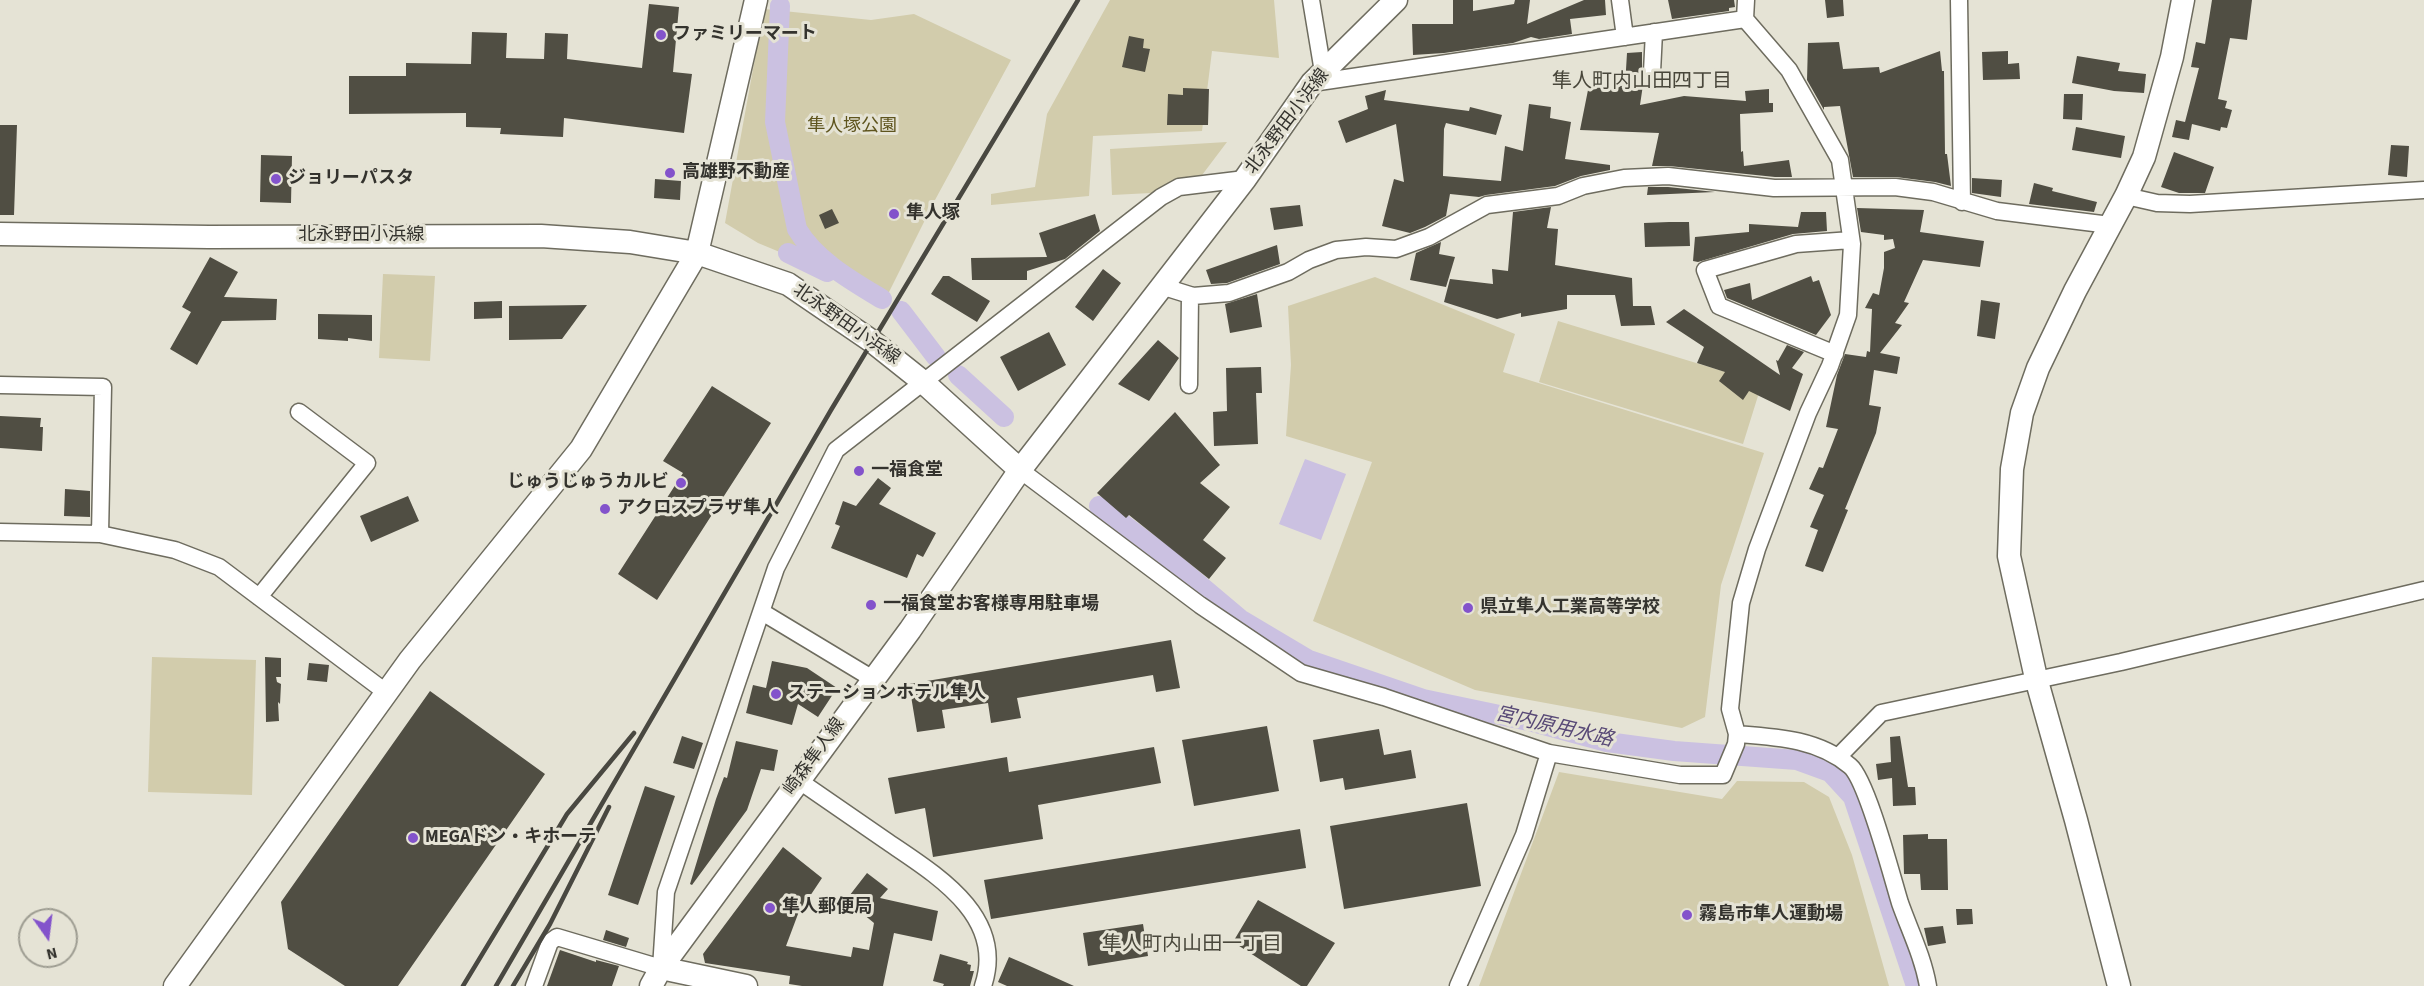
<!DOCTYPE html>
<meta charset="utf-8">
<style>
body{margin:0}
#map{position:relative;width:2424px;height:986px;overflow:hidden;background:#e5e3d5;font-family:"Source Sans 3",sans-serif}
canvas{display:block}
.north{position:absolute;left:18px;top:908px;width:60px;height:60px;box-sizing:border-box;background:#e5e3d5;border:2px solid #9e9d92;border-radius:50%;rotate:166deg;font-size:16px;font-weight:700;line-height:24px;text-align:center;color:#34332e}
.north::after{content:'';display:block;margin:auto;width:21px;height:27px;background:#8353cb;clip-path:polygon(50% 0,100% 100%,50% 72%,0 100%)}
</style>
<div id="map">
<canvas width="2424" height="986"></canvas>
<div class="north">N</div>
</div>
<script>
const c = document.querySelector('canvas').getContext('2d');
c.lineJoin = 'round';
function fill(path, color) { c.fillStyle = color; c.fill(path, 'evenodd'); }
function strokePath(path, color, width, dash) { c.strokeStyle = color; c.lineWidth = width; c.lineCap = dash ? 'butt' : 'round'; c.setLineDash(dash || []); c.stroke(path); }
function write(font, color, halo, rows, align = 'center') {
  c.font = font + ' "Source Sans 3","Noto Sans JP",sans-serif'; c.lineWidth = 6; c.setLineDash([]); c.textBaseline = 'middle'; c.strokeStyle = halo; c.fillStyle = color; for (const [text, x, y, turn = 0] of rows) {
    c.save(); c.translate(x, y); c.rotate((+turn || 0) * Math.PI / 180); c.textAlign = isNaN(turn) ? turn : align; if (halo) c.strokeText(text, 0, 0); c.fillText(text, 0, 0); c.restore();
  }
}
fill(new Path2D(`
 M1110 0H1274L1279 58 1212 51 1202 131 1093 136 1089 196 991 205V194L1035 187 1047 114Z
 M764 9 871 20 914 14 1011 60 935 200 883 304 811 265 758 243 725 223Z
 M1227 142 1190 191 1112 195 1110 149Z
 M383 274 435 276 430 361 379 358Z
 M1375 277 1515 334 1503 372 1764 453 1721 585 1705 717 1682 728 1475 690 1313 621 1372 462 1286 436 1291 365 1288 306Z
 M1558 321 1762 383 1743 444 1539 382Z
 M152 657 256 660 252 795 148 792Z
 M1559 772 1722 799 1737 781 1804 782 1829 797 1852 855 1889 986H1479Z`), '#d2ccac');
fill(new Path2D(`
 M1305 459 1346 474 1321 540 1279 524Z`), '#cbc1e1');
strokePath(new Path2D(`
 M780 6 775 122 797 229C815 260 852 281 882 299
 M788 253 827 272
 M901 311 936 357
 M958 375 1004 417
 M1099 506 1164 555 1240 619 1309 660 1423 699 1533 722 1607 742 1674 751 1797 760 1830 772 1853 797 1916 986`), '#cbc1e1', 20);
fill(new Path2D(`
 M1453 0H1473V11L1514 4 1515 0H1530L1527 24 1584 0H1605L1606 15 1570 19 1572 34 1539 39 1531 37 1513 43 1444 53 1413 55 1412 24H1453Z
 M1668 0H1734L1735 7 1729 8V11L1672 19Z
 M1825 0H1843L1844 16 1827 18Z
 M2212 0H2252L2247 40 2230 38 2218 99 2227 101 2225 108 2232 110 2227 128 2221 127 2220 131 2192 124 2189 140 2172 137 2176 120 2185 122 2199 68 2191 67 2196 42 2205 44Z
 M649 4 679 7 673 72 692 74 684 133 564 118 563 137 500 134 501 128 466 127V113L349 114V76H406V63L471 64 472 32 507 33 506 58 544 59 545 33 568 34 567 59 642 68Z
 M1129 36 1144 39 1143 48 1150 49 1145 72 1122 67Z
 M1839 42 1843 69 1879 67 1880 73 1940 51 1942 71H1944L1945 154H1947L1951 186 1935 182 1896 177H1853L1840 106 1824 107V110L1807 80 1808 43Z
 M2008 51V64L2019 63 2020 79 1983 80 1982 52Z
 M1642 52V71L1644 78 1640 105 1684 96 1746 101 1745 91 1769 89V103H1773V112L1740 114 1741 152 1743 151 1744 166 1789 160 1792 177H1775L1669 166H1652L1659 133 1580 130 1589 85 1625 86 1627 53Z
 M2077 56 2120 63 2118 71 2146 74 2144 93 2114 91 2072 83Z
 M1183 88 1209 89 1208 125H1167L1168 94 1183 95Z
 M1386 90 1384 100 1469 111 1470 107 1502 115 1496 135 1446 123 1444 129 1443 176 1501 181 1505 146 1523 151 1529 104 1551 107 1550 118 1571 122 1565 159 1610 165V170L1581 176 1555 186 1486 195 1479 197 1450 194 1446 216 1425 227 1410 233 1382 226 1394 179 1404 182 1396 124 1346 143 1338 121 1368 109 1365 96Z
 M2064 94H2083L2082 120 2063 119Z
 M0 125H17L14 215H0Z
 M2076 127 2125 136 2121 158 2072 150Z
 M2391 145 2409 146 2407 177 2388 175Z
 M2174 152 2214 167 2205 193H2179L2161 187Z
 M261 155 292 156 291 203 260 202Z
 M1972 178 2002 180 2001 197 1972 193Z
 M655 179 681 181 680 200 654 198Z
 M2034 183 2053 188 2052 191 2097 202 2094 212 2029 204Z
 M1648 187H1668L1715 192 1647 195Z
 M1300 205 1303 226 1274 230 1270 208Z
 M1551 207 1547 228 1558 229 1555 265 1632 278 1633 306H1651L1655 325 1621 326 1615 295H1567V309L1521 317V313L1497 319 1444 302 1450 279 1493 284 1492 269 1508 271 1513 212Z
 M1857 208 1924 210 1920 232 1984 241 1980 267 1923 260 1904 302 1909 303 1895 323 1902 325 1880 353 1900 357 1897 374 1874 370 1869 405 1881 407 1876 433 1845 509 1848 510 1823 572 1805 566 1818 530 1810 527 1824 495 1809 489 1819 467 1823 468 1838 429 1826 427 1837 375 1845 354 1866 357 1867 351 1870 352 1872 309 1865 308 1873 293 1879 295 1884 268V252L1895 248 1893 239 1884 240V235L1861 232Z
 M832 209 839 223 825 229 819 215Z
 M1801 212H1826L1827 231 1793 234 1698 262 1693 261 1695 237 1749 232V224L1798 227Z
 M1095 214 1100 231 1065 259 1027 271V280H972L971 258 1047 257 1039 233Z
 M1669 222H1689L1690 246 1645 247 1644 223Z
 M1441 242 1439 254 1455 257 1446 287 1410 280 1416 253Z
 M1277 245 1280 264 1227 283 1211 284 1206 270Z
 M210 257 238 272 224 297 277 299 276 320 222 321 197 365 170 349 191 312 182 307Z
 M1103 269 1121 283 1093 321 1075 307Z
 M943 276H949L990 301 977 322 931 294Z
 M1811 276 1813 282 1819 280 1831 315 1816 335 1727 298 1724 290 1750 283 1752 300Z
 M1257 294 1262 327 1230 333 1225 304Z
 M1981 300 2000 303 1995 339 1977 336Z
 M502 301V318L474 319V302Z
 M587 305 562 339 509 340V306Z
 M1684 309 1780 375 1776 360 1778 361 1787 345 1804 352 1792 368 1803 374 1790 411 1749 391 1743 400 1719 381 1725 372 1697 363 1704 347 1666 322Z
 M318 314 372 315V341L348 338V341L318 339Z
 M1049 332 1066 365 1018 391 1000 357Z
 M1158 340 1179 358 1149 401 1118 384Z
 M1261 367 1262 393H1256L1258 444 1214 446 1213 412 1227 411 1226 368Z
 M712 386 771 423 657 600 618 574 683 473 663 461Z
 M1175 412 1220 465 1200 483 1230 507 1203 540 1226 558 1209 579 1129 515 1126 518 1097 493Z
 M0 416 41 418 40 427H43L42 451 0 448Z
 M878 478 891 488 879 504 936 533 923 557 917 554 907 578 831 548 840 526 835 524 843 501 856 506Z
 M65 489 90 491V517L64 516Z
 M408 496 419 521 371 542 360 516Z
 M1171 640 1180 688 1156 692 1153 675 1017 698 1021 718 991 723 988 703 942 710 945 728 917 732 909 684Z
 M265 657 281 658V677H276L277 682 281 684 280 704 278 702 279 721 266 722Z
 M772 661 807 668 837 688 818 717 798 704 792 725 746 713 753 685 766 688Z
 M309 663 329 665 327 682 307 680Z
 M430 691 545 774 398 986H345L288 949 281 902Z
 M1267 726 1279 791 1194 806 1182 740Z
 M1379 729 1384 755 1411 750 1416 778 1345 790 1343 778 1320 782 1313 740Z
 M682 736 703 743 694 769 673 763Z
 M1900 736 1908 787H1915L1916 805 1893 806 1892 778 1878 780 1876 764 1891 762 1890 737Z
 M736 741 778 750 774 771 761 769 747 810 692 885 690 884 716 799 724 777 727 778Z
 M1154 747 1161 783 1038 805 1043 839 933 857 925 808 895 814 888 778 1007 757 1009 772Z
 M645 786 675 796 638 905 608 895Z
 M1467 803 1481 886 1344 909 1330 826Z
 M1300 829 1306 868 991 919 984 880Z
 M1928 834V839H1947L1948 890H1921L1920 874H1904L1903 835Z
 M783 847 822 878 798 914 786 946 851 957 853 947 869 950 874 923 846 900 867 873 888 889 880 898 938 911 932 941 894 933 883 986H802L789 984 790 976 705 963 703 954Z
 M1258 900 1335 943 1307 986H1301L1233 942Z
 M1956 909H1972L1973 924 1957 925Z
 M1143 924 1148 956 1088 966 1083 933Z
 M1943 926 1946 943 1928 946 1924 928Z
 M606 930 629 938 626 947 603 940Z
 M560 950 596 962V960L619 966 612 986H547Z
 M940 954 968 962 967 964 971 965 970 971H974L970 986H943L944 984 933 981Z
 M1009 957 1023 963 1074 986H1007L998 982Z`), '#504e43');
const street = new Path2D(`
 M1311 0 1323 72
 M1620 0 1625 37
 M1959 0 1962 202
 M1652 72 1654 32
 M1312 83 1745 19
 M2126 196 2157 203 2190 204 2424 190
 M1161 286 1193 296 1229 293 1288 272 1309 260 1336 250 1366 247 1396 249 1429 237 1487 205 1558 196 1583 186 1624 178 1668 176 1774 188 1895 187 1933 192 1997 211 2110 225
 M1835 354 1719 306 1705 270 1796 244 1851 240
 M0 385 103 387 100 534 0 532
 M1189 385 1190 295
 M1020 470 1200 605 1301 673 1384 697 1549 753 1680 775H1723L1736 744 1737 734 1730 709 1741 603 1757 549 1808 413 1830 366 1848 315 1852 244 1840 160 1789 70 1745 19 1746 0
 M100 534 175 550 219 567 387 693
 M259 597 367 463 299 412
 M762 612 873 679
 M1737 734C1777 737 1818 739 1850 766 1867 780 1892 877 1900 903 1910 931 1923 957 1928 986
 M1838 757 1881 713 2121 662 2424 590
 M798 780C827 800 856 820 885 840 933 873 1007 915 983 986
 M534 986 550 942 557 937 661 968 666 892 776 568 836 450 1161 197 1179 187 1245 179
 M1458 986 1524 835 1549 753`);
const secondary = new Path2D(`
 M0 234 209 237 541 236 630 242 697 253 788 284 873 342 922 381 1020 470
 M661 968 746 986
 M175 986 410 660 581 449 697 253 756 0
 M651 986 661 968 910 630 1020 470 1245 179 1312 83 1396 0
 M2119 986 2076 820 2036 678 2009 556 2012 469 2022 413 2038 368 2075 291 2126 196 2144 157 2172 57 2183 0`);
strokePath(street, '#6e6c5f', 19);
strokePath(secondary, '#6e6c5f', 25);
strokePath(street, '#fff', 16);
strokePath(secondary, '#fff', 22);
strokePath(new Path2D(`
 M463 986 567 814 634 733
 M496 986 831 410 1078 0
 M513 986 550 924 609 807`), '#494841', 4.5);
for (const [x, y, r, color] of [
 [661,35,6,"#8353cb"],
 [670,173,6,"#8353cb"],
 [276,179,6,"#8353cb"],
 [894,214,6,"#8353cb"],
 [859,471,6,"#8353cb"],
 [681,483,6,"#8353cb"],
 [605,509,6,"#8353cb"],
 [871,605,6,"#8353cb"],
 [1468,608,6,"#8353cb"],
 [776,694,6,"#8353cb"],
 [413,838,6,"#8353cb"],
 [770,908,6,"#8353cb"],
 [1687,915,6,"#8353cb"]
]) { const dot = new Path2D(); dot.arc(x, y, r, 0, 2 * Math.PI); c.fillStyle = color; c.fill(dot); strokePath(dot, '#e5e3d5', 2); }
write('bold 18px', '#34332e', '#e5e3d5', [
 ["ファミリーマート",673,35],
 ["高雄野不動産",682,173],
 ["ジョリーパスタ",288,179],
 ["隼人塚",906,214],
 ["一福食堂",871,471],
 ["じゅうじゅうカルビ",669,483,"right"],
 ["アクロスプラザ隼人",617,509],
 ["一福食堂お客様専用駐車場",883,605],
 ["県立隼人工業高等学校",1480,608],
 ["ステーションホテル隼人",788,694],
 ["MEGAドン・キホーテ",425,838],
 ["隼人郵便局",782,908],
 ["霧島市隼人運動場",1699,915]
], 'left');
write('18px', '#34332e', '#e5e3d5', [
 ["北永野田小浜線",1288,122,-53],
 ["北永野田小浜線",361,236],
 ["北永野田小浜線",846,325,35],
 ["崎森隼人線",815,757,-54]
]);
write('18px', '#5e541d', '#e5e3d5', [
 ["隼人塚公園",852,127]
]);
write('20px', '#49473b', '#e5e3d5', [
 ["隼人町内山田四丁目",1642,83],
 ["隼人町内山田一丁目",1192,946]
]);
write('italic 20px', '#584976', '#e5e3d5', [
 ["宮内原用水路",1554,728,13]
]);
</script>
